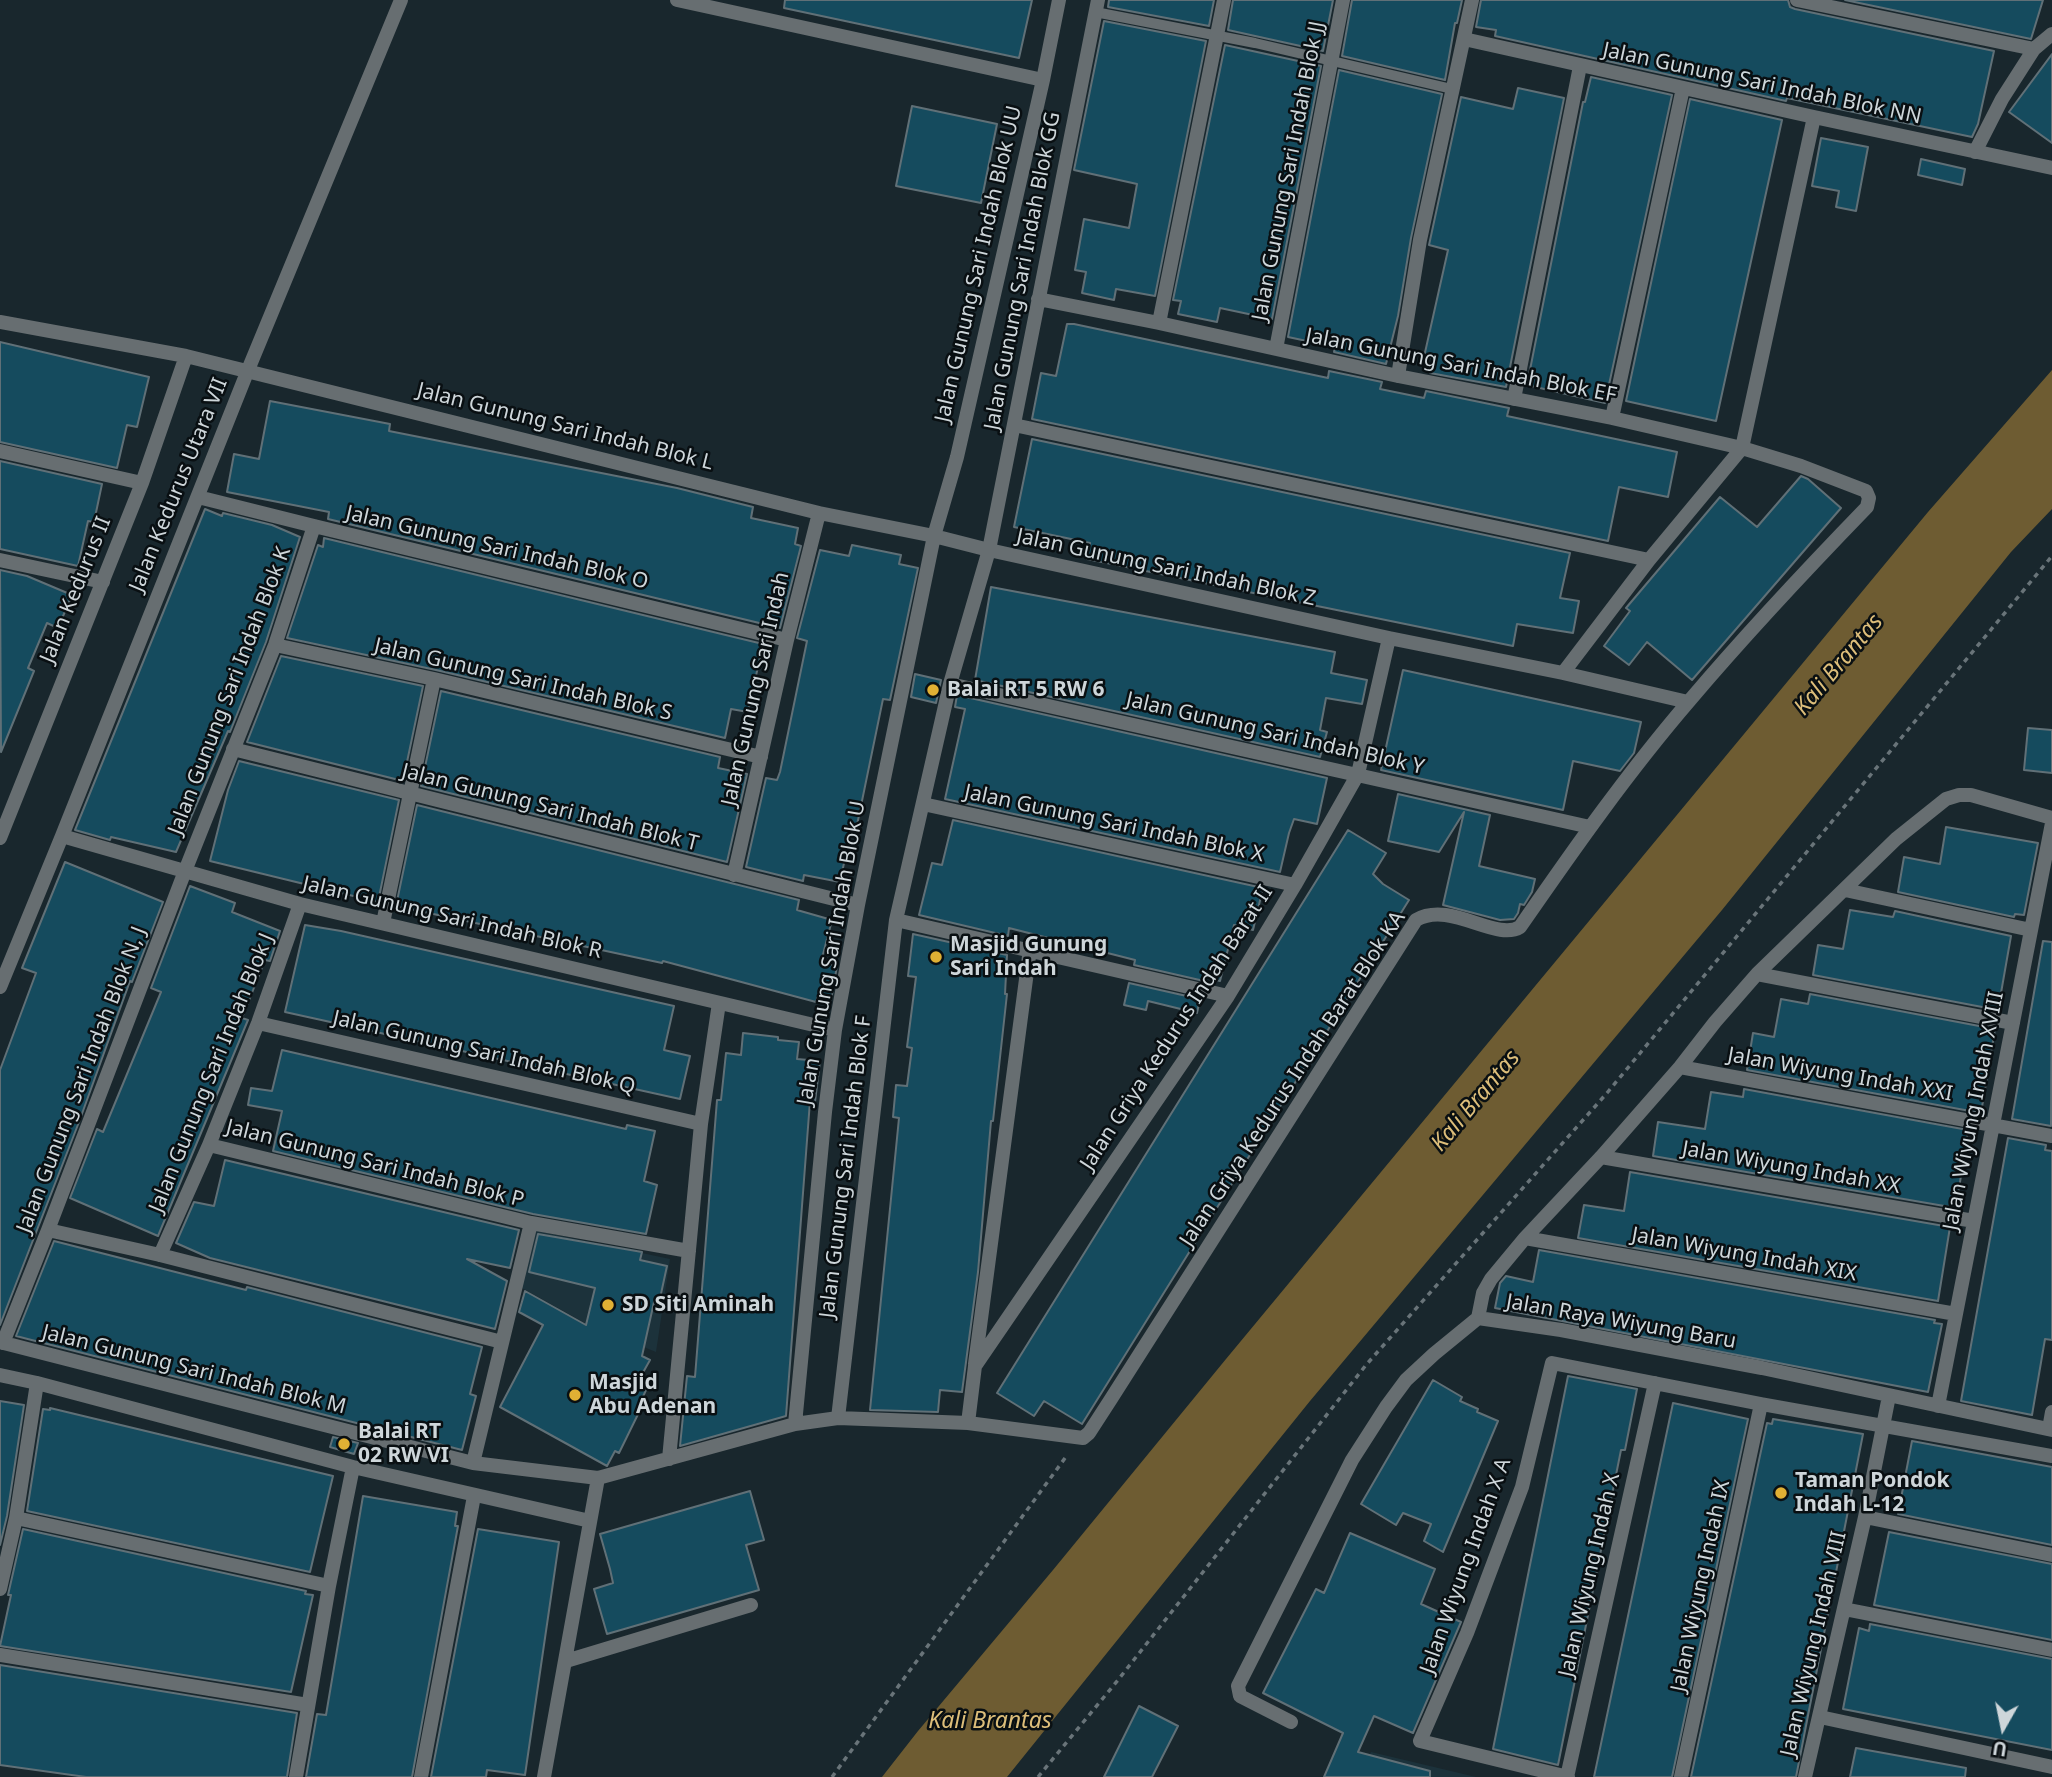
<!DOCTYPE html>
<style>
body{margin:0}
#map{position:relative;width:2052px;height:1777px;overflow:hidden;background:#19272d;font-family:"Noto Sans",sans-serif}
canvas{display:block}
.north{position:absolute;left:1968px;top:1693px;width:70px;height:70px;-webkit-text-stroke:5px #090f12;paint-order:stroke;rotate:189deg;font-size:19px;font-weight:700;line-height:28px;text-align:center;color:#ced6da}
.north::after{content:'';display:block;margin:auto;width:24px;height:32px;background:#ced6da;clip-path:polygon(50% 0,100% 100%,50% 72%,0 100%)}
</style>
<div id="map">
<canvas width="2052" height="1777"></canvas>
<div class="north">U</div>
</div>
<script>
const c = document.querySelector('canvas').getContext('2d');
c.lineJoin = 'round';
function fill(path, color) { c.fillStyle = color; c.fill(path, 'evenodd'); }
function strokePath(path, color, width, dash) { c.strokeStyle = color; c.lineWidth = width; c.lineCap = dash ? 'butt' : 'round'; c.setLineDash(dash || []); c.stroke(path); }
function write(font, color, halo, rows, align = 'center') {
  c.font = font + ' "Noto Sans",sans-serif'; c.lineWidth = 5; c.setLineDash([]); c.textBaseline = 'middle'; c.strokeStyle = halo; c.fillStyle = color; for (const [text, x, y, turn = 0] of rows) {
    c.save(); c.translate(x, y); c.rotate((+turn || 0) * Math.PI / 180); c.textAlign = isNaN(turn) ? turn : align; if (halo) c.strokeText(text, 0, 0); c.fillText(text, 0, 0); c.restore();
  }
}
fill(new Path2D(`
 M534 1230 670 1259 656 1352 585 1323 520 1287Z
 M1371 1752 1476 1777H1359Z`), '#1c323b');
fill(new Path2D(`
 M2052 370V509L2011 552 1722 910 1310 1401 1007 1777H882L918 1731 1053 1570 1226 1359 1928 512Z`), '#6e5c32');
const building = new Path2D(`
 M785 0H1032L1019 58 784 8Z
 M1109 0H1214L1209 26 1108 7Z
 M1233 0H1333L1323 51 1228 30Z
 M1352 0H1462L1457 23H1455L1445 80 1342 56Z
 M1481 0H1788L1790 7 1795 9 1994 51 1978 124 1972 137 1787 98 1786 101 1495 36 1496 30 1476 27Z
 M1845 0H2043L2031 39Z
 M1104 21 1206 41 1155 296 1116 289 1114 300 1082 293 1086 272 1075 270 1084 219 1129 228 1137 184 1074 170Z
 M1225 45 1321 66 1272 319 1220 308 1217 322 1178 314 1181 301 1173 300Z
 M2052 54V143L2009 112Z
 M1339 70 1442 94 1411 238 1398 316 1386 364 1334 352 1335 347 1288 337Z
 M1591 77 1672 95 1605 403 1527 385 1583 102H1585Z
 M1518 88 1564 98 1506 387 1430 373 1433 358 1424 357 1448 250 1429 245 1461 97 1513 109Z
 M1690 99 1782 120 1716 421 1626 401Z
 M912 106 997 124 981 203 896 186Z
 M1821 138 1868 147 1856 211 1836 207 1839 191 1812 186Z
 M1921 159 1965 169 1962 185 1918 175Z
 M1067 324H1074L1328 378 1329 371 1382 382 1380 389 1424 398 1426 391 1509 408 1507 416 1677 452 1668 497 1619 487 1608 541 1032 419 1041 373 1056 376Z
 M0 342 149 377 137 427 127 425 117 468 0 442Z
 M270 401 390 424 389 431 677 488 753 507 751 518 798 528 795 544 801 546 780 628 328 519 329 512 227 492 234 454 259 459Z
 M1032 439 1570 553 1560 598 1579 601 1573 633 1517 624 1513 646 1087 559 1090 543 1014 527Z
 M0 461 102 484 94 522 88 521 78 566 0 549Z
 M1801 476 1808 479 1841 508 1692 680 1647 642 1629 665 1604 646 1630 611 1626 608 1720 497 1757 527Z
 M205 509 222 516 223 513 272 525 300 537 266 642 230 732 228 731 176 852 111 837 110 840 75 830Z
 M324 538 763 644 748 712 731 709 725 738 436 670 287 638 318 545 323 547Z
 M852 545 901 555 899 564 918 568 890 700 883 699 856 830H851L840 882 804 875 803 881 746 867 766 778 777 780 780 772 807 641 797 638 820 550 849 556Z
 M0 570 27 576 72 595 58 628 47 623 28 668 34 671 1 752Z
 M991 587 1335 652 1331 673 1367 680 1362 704 1326 698 1320 730 1327 732 1320 757 975 680Z
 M281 656 423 686 403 781 247 742Z
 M1403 670 1641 722 1634 753 1620 771 1573 761 1563 810 1381 770Z
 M915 674 941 680 936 703 911 697Z
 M441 691 720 757 718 768 747 774 727 862 421 786Z
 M957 695 1327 778 1317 824 1294 819 1289 833 1280 872 945 799 965 709 955 707Z
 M2028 728 2052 730V773L2024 770Z
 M239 761 399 800 378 902 210 861 228 790Z
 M1398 794 1490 815 1479 866 1535 879 1532 892 1524 905 1520 904 1518 913 1514 919 1500 920 1443 905 1464 812 1439 852 1388 841Z
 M417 805 799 900 797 910 832 920 821 962 837 966 831 1000 818 996 816 1002 663 961 662 963 396 906Z
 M953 820 1263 888 1253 930 1234 925 1220 981 1205 977 1204 981 1134 965 1135 960 1009 928 1008 936 919 915 932 863 942 865Z
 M1946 827 2038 843 2024 915 2015 914 2014 917 1898 892 1904 857 1940 864Z
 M1348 830 1386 853 1373 874 1383 884 1409 900 1082 1424 1044 1401 1034 1416 997 1393Z
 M65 862 163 902 132 982 130 981 79 1122 0 1325V1070L36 973 22 968Z
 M190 886 235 903 232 912 280 931 270 961 265 960 242 1018 248 1020 158 1236 70 1198 97 1129 103 1132 161 992 151 988Z
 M1850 910 1893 917 1895 911 2011 936 1998 1010 1813 975 1818 945 1843 949Z
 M305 925 341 931 674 1006 664 1050 690 1056 680 1099 285 1012Z
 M913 934 1007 955 1005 994H1007L993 1121H991L978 1272 962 1392 940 1390 938 1412 870 1410 899 1118 893 1117 896 1085 907 1086 912 1048 907 1047 916 977 908 976Z
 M2043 941 2052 942 2051 1126 2012 1119Z
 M1129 983 1200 999 1197 1013 1148 1001 1146 1010 1124 1005Z
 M1810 994 1995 1029 1981 1113 1747 1070 1753 1033 1774 1037 1781 999 1808 1004Z
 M743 1033 778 1037V1040L799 1042 797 1059 820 1061 815 1102 810 1101 786 1416 680 1446 687 1376 695 1377 717 1100H721L726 1053 741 1055Z
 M282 1050 626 1129 627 1125 655 1131 644 1181 657 1185 646 1234 533 1214 273 1151 282 1111 248 1105 251 1088 272 1091Z
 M1744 1089 1968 1130 1956 1208 1653 1156 1658 1122 1705 1129 1711 1092 1743 1097Z
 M2008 1138 2046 1145 2045 1150 2052 1151V1340L2045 1339 2032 1415 1961 1401Z
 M225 1160 519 1230 510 1268 467 1259 507 1281 495 1329 210 1258 176 1243 194 1202 214 1206Z
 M1630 1172 1950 1227 1938 1301 1578 1238 1584 1205 1624 1211Z
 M538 1234 642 1252 640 1260 667 1266 659 1303 654 1302 642 1356 650 1360 636 1385 646 1390 642 1399 645 1400 619 1453 615 1451 607 1466 500 1407 543 1325 519 1312 525 1291 586 1325 595 1288 529 1272Z
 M54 1241 246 1290 247 1287 482 1347 470 1394 476 1396 462 1450 16 1336Z
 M1539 1250 1935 1320 1934 1323 1942 1324 1928 1392 1495 1308 1500 1283 1506 1276 1533 1282Z
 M1568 1376 1637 1389 1625 1450H1621L1558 1765 1493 1749Z
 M1433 1380 1462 1397 1460 1401 1478 1409 1477 1412 1498 1421 1443 1552 1424 1541 1431 1524 1403 1513 1396 1525 1361 1504Z
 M0 1401 24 1405 7 1516 0 1545Z
 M1673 1403 1748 1419 1672 1777H1594Z
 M50 1408 333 1476 310 1572 27 1511 43 1409 50 1410Z
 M1773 1419 1863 1434 1796 1777H1691L1767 1423 1772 1424Z
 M333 1437 358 1443 354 1454 330 1447Z
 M1912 1441 2052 1467V1545L1898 1514Z
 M750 1491 764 1540 746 1545 759 1590 607 1634 594 1589 613 1583 610 1569 600 1534Z
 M363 1496 457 1512 455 1526H458L412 1777H306L317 1714 326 1715Z
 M23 1529 306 1591 305 1594 313 1595 291 1692 0 1646 11 1595H8Z
 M478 1529 559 1542 525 1775 487 1770 486 1777H431Z
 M1889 1532 2052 1564V1640L1874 1605Z
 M1350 1533 1435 1569 1421 1604 1461 1622 1413 1733 1374 1716 1358 1752 1430 1771V1777H1324L1343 1733 1263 1693 1316 1589 1324 1593Z
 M1870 1624 2052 1659V1750L1843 1709 1859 1628 1869 1631Z
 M0 1665 297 1713 287 1777H86L0 1765Z
 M1139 1706 1178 1726 1152 1777H1104Z
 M1856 1748 1966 1768 1965 1777H1850Z`);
fill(building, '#154b5e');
strokePath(building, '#607077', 2);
strokePath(new Path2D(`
 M832 1777 1068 1454
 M1038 1777 1118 1680 1366 1365 1607 1093 2052 556`), '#697479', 3.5, [5, 5]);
strokePath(new Path2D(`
 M1095 12 1255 43 1452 89`), '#676e71', 10);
strokePath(new Path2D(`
 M677 0 1043 80
 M1797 0 2034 49
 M1464 39 1814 117 2052 168
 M1975 152 2002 99 2034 49 2052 34
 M0 322 186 356 819 513 934 536 989 550 1389 638 1563 673 1688 702
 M1159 323 1224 0
 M1276 349 1343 0
 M1398 376 1420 240 1472 0
 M1514 399 1580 66
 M1612 418 1683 88
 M1014 425 1649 560
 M0 451 142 483
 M198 497 314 526 787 640
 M0 560 103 582
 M275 645 434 679 761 757
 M1563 673 1649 560 1742 448 1814 117
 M950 684 1590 827
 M233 749 858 905
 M923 804 1295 885
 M62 836 300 904 835 1030
 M0 838 142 483 186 356
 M734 875 787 640 819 513
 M1845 890 2031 930
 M896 920 1228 996
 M383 923 434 679
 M1757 974 1896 839 1946 799 1959 795H1971L2052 818
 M0 987 62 836 248 370 401 0
 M258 1023 701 1124
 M1680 1067 2052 1136
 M209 1145 531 1223 689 1251
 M1601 1157 1974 1221
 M48 1230 160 1255 502 1342
 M1525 1238 1956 1314
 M160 1255 209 1145 258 1023 300 904
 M1478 1318 1483 1293 1491 1279 1525 1238 1601 1157 1680 1067 1715 1022 1757 974 2013 1023
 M0 1342 473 1463 598 1478 795 1424 838 1418 968 1423 1083 1438 1089 1433 1111 1399 1416 920C1450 900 1496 942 1520 927 1574 849 1628 772 1690 700 1746 634 1806 570 1867 507L1869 498 1866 491 1801 466 1742 448 1612 418 1398 376 1159 323 1038 299
 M3 1343 48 1230 185 871 275 645 314 526
 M975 1364 1030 949
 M0 1375 37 1383 353 1467 590 1521
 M1938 1406 2052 823
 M838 1418 896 920 950 684 989 550 1098 0
 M968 1423 975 1366 1228 996 1295 885 1358 774 1389 638
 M795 1424 825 1112 835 1030 858 905 934 536 957 457 1043 80 1059 0
 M2049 1429 2052 1412
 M669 1459 701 1124 719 1003
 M473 1463 531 1223
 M1865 1517 2052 1555
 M16 1518 329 1586
 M0 1589 16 1518 37 1383
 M1844 1609 2052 1650
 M0 1655 308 1705
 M566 1661 751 1605
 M1820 1717 2052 1767
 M1291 1722 1240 1696 1238 1686 1352 1460 1386 1407 1406 1380 1434 1354 1478 1318 1561 1330 1762 1368 2052 1430
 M296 1777 329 1586 353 1467
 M421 1777 474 1496
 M544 1777 598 1478
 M1567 1777 1655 1383
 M1568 1777 1420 1741 1467 1633 1522 1487 1552 1363 1761 1404 2052 1456
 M1681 1777 1761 1404
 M1805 1777 1865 1517 1889 1396`), '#676e71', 14);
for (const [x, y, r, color] of [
 [933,690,7,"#e0b034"],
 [936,957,7,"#e0b034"],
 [608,1305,7,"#e0b034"],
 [575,1395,7,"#e0b034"],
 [344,1444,7,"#e0b034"],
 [1781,1493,7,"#e0b034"]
]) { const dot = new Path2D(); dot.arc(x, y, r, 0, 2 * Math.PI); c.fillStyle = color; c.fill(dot); strokePath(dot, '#090f12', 2.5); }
write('21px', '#ced6da', '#090f12', [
 ["Jalan Gunung Sari Indah Blok NN",1762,84,12],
 ["Jalan Gunung Sari Indah Blok JJ",1289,171,-79],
 ["Jalan Gunung Sari Indah Blok UU",979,264,-77],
 ["Jalan Gunung Sari Indah Blok GG",1023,271,-79],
 ["Jalan Gunung Sari Indah Blok EF",1461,366,11],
 ["Jalan Gunung Sari Indah Blok L",565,427,14],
 ["Jalan Kedurus Utara VII",179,485,-68],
 ["Jalan Gunung Sari Indah Blok O",497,548,13],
 ["Jalan Gunung Sari Indah Blok Z",1166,568,12],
 ["Jalan Kedurus II",76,590,-68],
 ["Jalan Gunung Sari Indah Blok S",523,680,13],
 ["Jalan Gunung Sari Indah",756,689,-77],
 ["Jalan Gunung Sari Indah Blok K",230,691,-69],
 ["Jalan Gunung Sari Indah Blok Y",1275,734,13],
 ["Jalan Gunung Sari Indah Blok T",550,808,14],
 ["Jalan Gunung Sari Indah Blok X",1114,824,12],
 ["Jalan Gunung Sari Indah Blok R",452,918,13],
 ["Jalan Gunung Sari Indah Blok U",832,953,-80],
 ["Jalan Griya Kedurus Indah Barat II",1177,1028,-57],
 ["Jalan Gunung Sari Indah Blok Q",484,1053,13],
 ["Jalan Gunung Sari Indah Blok J",212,1073,-68],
 ["Jalan Wiyung Indah XXI",1840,1075,10],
 ["Jalan Griya Kedurus Indah Barat Blok KA",1293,1079,-57],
 ["Jalan Gunung Sari Indah Blok N, J",82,1080,-69],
 ["Jalan Wiyung Indah XVIII",1974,1111,-79],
 ["Jalan Gunung Sari Indah Blok P",375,1164,14],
 ["Jalan Gunung Sari Indah Blok F",846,1167,-83],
 ["Jalan Wiyung Indah XX",1791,1168,10],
 ["Jalan Wiyung Indah XIX",1744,1255,10],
 ["Jalan Raya Wiyung Baru",1621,1322,10],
 ["Jalan Gunung Sari Indah Blok M",194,1370,14],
 ["Jalan Wiyung Indah X A",1466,1566,-70],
 ["Jalan Wiyung Indah X",1590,1575,-77],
 ["Jalan Wiyung Indah IX",1701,1586,-78],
 ["Jalan Wiyung Indah VIII",1814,1644,-77]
]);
write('bold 21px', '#ced6da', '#090f12', [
 ["Balai RT 5 RW 6",947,690],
 ["Masjid Gunung",950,945],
 ["Sari Indah",950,969],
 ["SD Siti Aminah",622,1305],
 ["Masjid",589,1383],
 ["Abu Adenan",589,1407],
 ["Balai RT",358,1432],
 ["02 RW VI",358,1456],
 ["Taman Pondok",1795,1481],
 ["Indah L-12",1795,1505]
], 'left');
write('italic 23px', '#ddbe7a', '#090f12', [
 ["Kali Brantas",1839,665,-50],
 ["Kali Brantas",1476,1101,-50],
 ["Kali Brantas",990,1721]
]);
</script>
